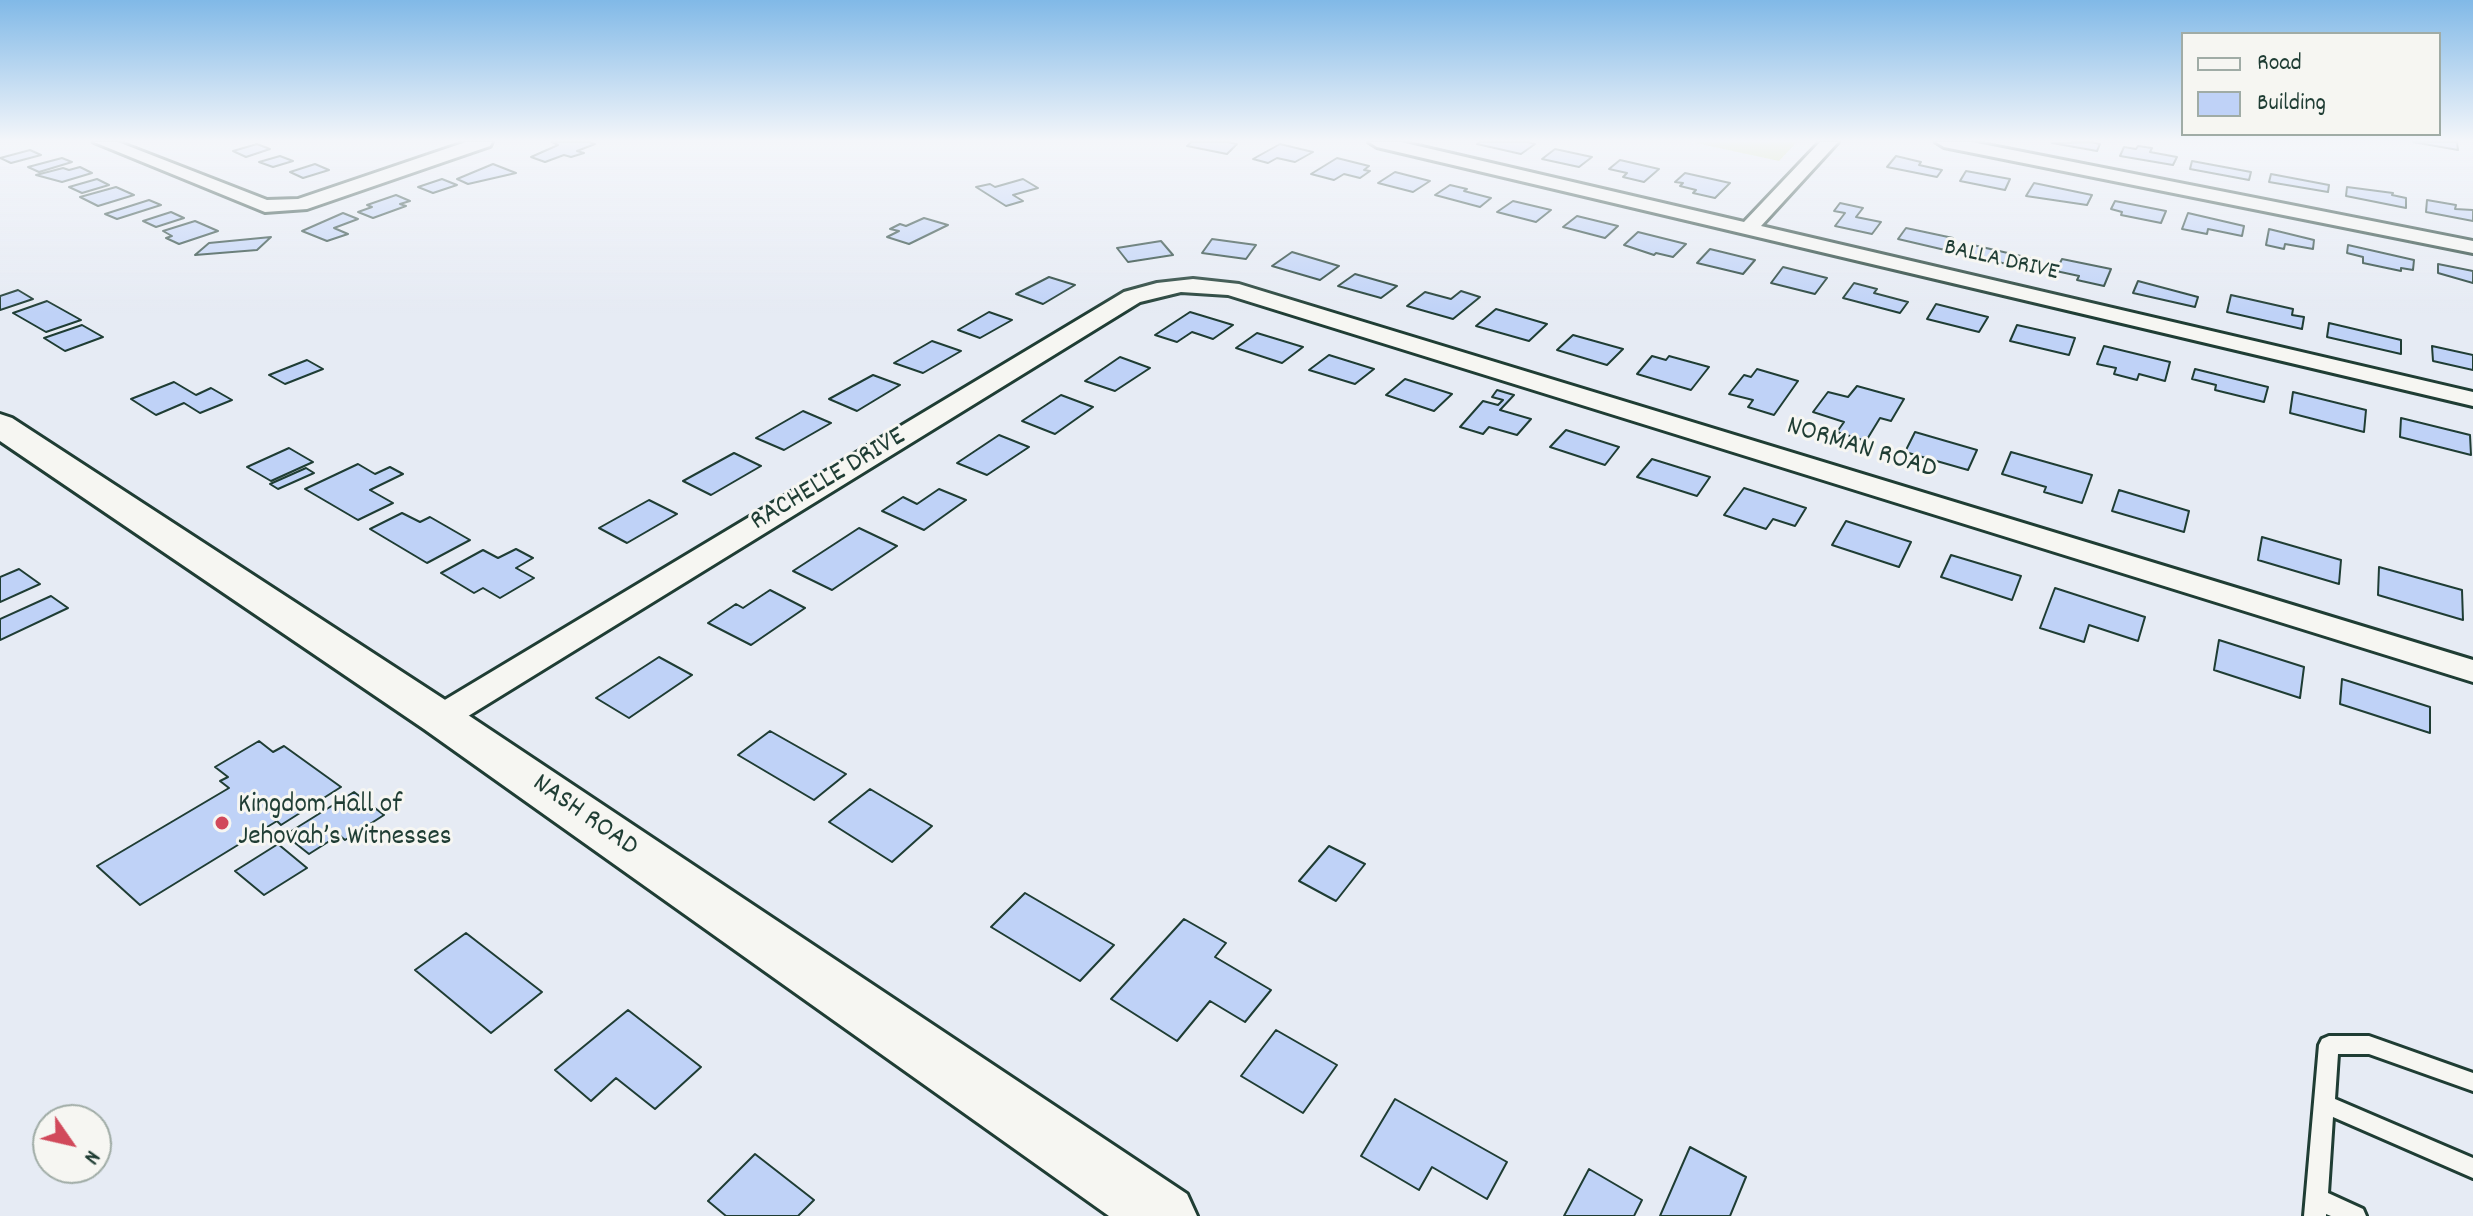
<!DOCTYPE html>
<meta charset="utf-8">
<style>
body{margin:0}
#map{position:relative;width:2473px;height:1216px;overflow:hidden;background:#e6ebf4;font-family:Dekko,sans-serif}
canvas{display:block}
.legend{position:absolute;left:2181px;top:32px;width:260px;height:104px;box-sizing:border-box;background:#f6f6f2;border:2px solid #a0aca6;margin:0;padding:10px 14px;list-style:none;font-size:24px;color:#1f3d34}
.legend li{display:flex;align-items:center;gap:16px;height:40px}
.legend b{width:40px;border:2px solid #a0aca6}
.north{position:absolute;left:32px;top:1104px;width:80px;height:80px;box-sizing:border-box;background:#f6f6f2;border:2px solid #a0aca6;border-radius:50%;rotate:124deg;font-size:22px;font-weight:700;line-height:32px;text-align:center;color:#1f3d34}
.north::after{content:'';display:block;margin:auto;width:28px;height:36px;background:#d1495b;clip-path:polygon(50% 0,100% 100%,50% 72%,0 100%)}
</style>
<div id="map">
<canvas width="2473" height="1216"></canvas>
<ul class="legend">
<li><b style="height:10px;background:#f6f6f2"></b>Road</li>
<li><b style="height:22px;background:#bfd2f7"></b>Building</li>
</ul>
<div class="north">N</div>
</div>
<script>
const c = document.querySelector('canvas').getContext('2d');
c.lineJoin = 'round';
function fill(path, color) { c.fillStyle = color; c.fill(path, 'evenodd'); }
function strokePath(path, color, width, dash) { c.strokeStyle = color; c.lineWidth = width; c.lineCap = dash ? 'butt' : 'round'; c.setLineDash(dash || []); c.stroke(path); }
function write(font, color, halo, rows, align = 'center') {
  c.font = font + ' Dekko,sans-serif'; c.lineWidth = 6; c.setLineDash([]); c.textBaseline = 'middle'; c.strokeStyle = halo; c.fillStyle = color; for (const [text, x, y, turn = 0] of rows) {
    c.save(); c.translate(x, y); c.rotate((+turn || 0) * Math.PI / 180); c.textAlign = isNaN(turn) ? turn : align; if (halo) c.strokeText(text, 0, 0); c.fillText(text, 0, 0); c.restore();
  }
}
fill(new Path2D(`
 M1691 142H1797L1779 161Z`), '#d4e599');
const building = new Path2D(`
 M589 142 595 144 577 151 584 153 571 157 564 155 545 162 531 157 558 145 552 142Z
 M1191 142H1228L1237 144 1227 154 1187 146Z
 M1480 142H1528L1535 144 1521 154 1477 144Z
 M2091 142 2100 144 2097 151 2052 143Z
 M2413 142H2457L2458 150Z
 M257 144 270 149 246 157 233 151Z
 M1280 144 1313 152 1295 162 1277 158 1268 163 1253 159Z
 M2138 146 2152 148 2150 152 2177 157 2173 165 2120 156 2124 147 2136 149Z
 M1555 149 1592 157 1579 167 1542 159Z
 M30 150 41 155 11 163 0 158Z
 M280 156 293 161 273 167 259 162Z
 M1896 156 1921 162 1919 165 1942 170 1937 177 1887 167Z
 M62 158 72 162 39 172 28 167Z
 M1337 158 1369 166 1364 170 1370 171 1360 178 1344 174 1334 180 1311 174Z
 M1620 160 1659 169 1644 182 1623 177 1627 173 1609 169Z
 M2192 161 2251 172 2249 180 2190 169Z
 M315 164 329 170 303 178 290 172Z
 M493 164 516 173 468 184 457 179Z
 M80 167 92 173 62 182 36 175 63 168 69 170Z
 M1966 171 2010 179 2005 190 1960 181Z
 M1395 172 1430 181 1413 192 1378 183Z
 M1685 173 1730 183 1715 198 1693 193 1696 190 1680 186 1683 183 1675 182Z
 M2271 174 2329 185 2328 192 2269 182Z
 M97 179 109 185 82 193 69 187Z
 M442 179 457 185 433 193 418 187Z
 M1023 179 1038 188 1013 195 1023 201 1006 206 976 187 990 184 995 187Z
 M2034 183 2092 195 2087 205 2026 196Z
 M1450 185 1467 189 1464 191 1491 198 1480 207 1435 195Z
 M116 187 134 195 98 206 80 197Z
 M2347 187 2393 193 2392 195 2406 198V208L2346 196Z
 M396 195 410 201 400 204 406 206 373 218 358 212 372 207 367 205Z
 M149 200 161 205 117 219 105 214Z
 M2427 200 2456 205 2455 209 2473 210V221L2426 212Z
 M1513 201 1551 210 1536 222 1497 212Z
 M2115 201 2166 211 2161 223 2121 215 2122 212 2111 209Z
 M1840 203 1863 208 1856 217 1881 222 1872 234 1835 226 1845 213 1834 211Z
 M171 212 184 218 156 227 143 221Z
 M343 213 358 219 334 228 348 234 327 241 302 231Z
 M2188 213 2244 226 2242 236 2208 229 2207 234 2182 229Z
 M1577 216 1618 226 1605 238 1563 227Z
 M924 218 948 225 909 244 887 237 899 231 890 229 900 224 906 226Z
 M195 221 218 231 179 244 166 238 172 236 163 231Z
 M1906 228 1953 238 1945 250 1898 239Z
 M2269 229 2314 240 2313 249 2285 244 2284 249 2266 245Z
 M1638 232 1686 244 1673 257 1656 253 1654 255 1624 245Z
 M271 237 257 250 195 255 209 243Z
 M1212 239 1256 245 1246 259 1202 253Z
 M1161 241 1173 255 1128 262 1117 248Z
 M1973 245 2034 259 2029 269 1967 255Z
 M2348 245 2414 260 2413 270 2401 268V271L2363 263V257L2347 253Z
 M1710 249 1755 260 1743 274 1697 263Z
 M1292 252 1339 266 1320 280 1272 266Z
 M2062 259 2111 269 2104 286 2077 280 2079 276 2056 271Z
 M2438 264 2473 271V283L2438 273Z
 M1783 267 1827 278 1815 294 1771 283Z
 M1355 274 1397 286 1381 298 1338 286Z
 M1049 277 1075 285 1043 304 1016 294Z
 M2138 281 2198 297 2195 307 2133 293Z
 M1854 283 1877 289 1874 293 1908 302 1900 313 1843 298Z
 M18 290 33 299 0 310V296Z
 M1461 291 1480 297 1453 319 1407 306 1425 292 1451 299Z
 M2231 295 2293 309 2292 315 2304 317 2302 329 2227 312Z
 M47 301 81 320 46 332 13 313Z
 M1936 304 1988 317 1979 332 1927 319Z
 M1496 309 1547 324 1529 341 1476 326Z
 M989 312 1012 320 980 338 958 330Z
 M1190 312 1233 325 1213 339 1192 332 1177 342 1155 335Z
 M2329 323 2401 340V354L2327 337Z
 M82 325 103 337 65 351 44 338Z
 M2017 325 2075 338 2069 355 2010 341Z
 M1257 333 1303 347 1282 363 1236 348Z
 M1573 335 1623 349 1607 365 1557 350Z
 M932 341 961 351 923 373 894 363Z
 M2104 346 2170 362 2165 381 2139 374 2137 380 2114 374 2116 368 2097 364Z
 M2432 346 2473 355V370L2433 361Z
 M1329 355 1374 369 1355 384 1309 370Z
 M1652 356 1666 360 1669 356 1709 367 1691 390 1637 374Z
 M1120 357 1150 368 1115 391 1085 381Z
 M307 360 323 369 285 384 269 375Z
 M1757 369 1798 381 1774 415 1748 407 1753 400 1729 394 1744 375 1751 377Z
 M2195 369 2268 387 2264 402 2215 390 2216 385 2192 379Z
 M873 375 900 385 857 411 829 399Z
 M1405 379 1452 394 1434 411 1386 395Z
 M174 382 196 395 211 388 232 400 200 413 184 403 156 415 131 399Z
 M1857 386 1904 399 1891 421 1880 418 1866 441 1837 432 1844 422 1813 412 1828 392 1848 397Z
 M1497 390 1514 395 1500 410 1531 419 1517 435 1489 427 1483 434 1460 427 1483 401 1498 405 1503 400 1492 397Z
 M2293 392 2366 410 2364 432 2290 413Z
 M1061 395 1093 407 1055 434 1022 421Z
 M803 411 831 423 784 450 756 438Z
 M2401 418 2470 435 2471 455 2400 437Z
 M1566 430 1619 447 1605 465 1550 447Z
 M1915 432 1977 450 1968 470 1905 452Z
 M999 435 1029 447 987 475 957 463Z
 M289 448 313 462 271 481 247 467Z
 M2011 452 2092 475 2082 503 2044 492 2046 487 2002 474Z
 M734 453 761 466 711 495 683 481Z
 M1652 459 1710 477 1697 496 1637 477Z
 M358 464 375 474 390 467 403 474 370 490 393 503 358 520 305 489Z
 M306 468 314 473 278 489 270 484Z
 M1744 488 1806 508 1795 526 1773 519 1766 529 1724 515Z
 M939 489 966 500 924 530 882 511 903 497 917 504Z
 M2119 490 2189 511 2184 532 2112 511Z
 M649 500 677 514 627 543 599 528Z
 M402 513 420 522 430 517 470 540 427 563 370 529Z
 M1846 521 1911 542 1899 567 1832 545Z
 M859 528 897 546 832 590 793 571Z
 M2262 537 2341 560 2339 584 2258 560Z
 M516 549 533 558 516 568 534 578 500 598 483 588 474 593 441 573 483 550 498 558Z
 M1951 555 2021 576 2012 600 1941 577Z
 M2379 567 2462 590 2463 620 2378 595Z
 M19 569 40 584 0 602V577Z
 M2055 588 2145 617 2138 641 2089 625 2084 642 2040 628Z
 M770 590 805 608 751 645 708 623 736 604 743 608Z
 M51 596 68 608 0 640V619Z
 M2219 640 2304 667 2300 698 2214 670Z
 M659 657 692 675 629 718 596 698Z
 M2342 679 2430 707V733L2340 704Z
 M770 731 846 774 814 800 738 755Z
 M259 741 273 752 284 746 341 787 281 825 277 821 140 905 97 866 229 788 220 781 228 777 215 767Z
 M870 789 932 826 892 862 829 822Z
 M354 792 384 815 345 840 339 835 309 854 285 835Z
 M278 844 307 868 264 895 235 871Z
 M1329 846 1365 864 1336 901 1299 881Z
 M1025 893 1114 945 1080 981 991 927Z
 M1184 919 1226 943 1215 957 1271 990 1245 1022 1210 1001 1177 1041 1111 999Z
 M466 933 542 992 491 1033 415 970Z
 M628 1010 701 1067 655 1109 616 1078 591 1101 555 1070Z
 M1276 1030 1337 1065 1303 1113 1241 1076Z
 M1395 1099 1507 1162 1487 1199 1432 1167 1419 1190 1361 1156Z
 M1690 1147 1746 1177 1730 1216H1660Z
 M755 1154 814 1200 798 1216H726L708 1201Z
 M1589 1169 1642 1200 1634 1216H1564Z`);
fill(building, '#bfd2f7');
strokePath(building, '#1f3d34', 2);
const service = new Path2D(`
 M2329 1036H2369L2473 1073V1091L2369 1054H2338L2335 1099 2473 1158V1178L2333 1117 2328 1193 2363 1209 2366 1216H2331L2326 1214V1216H2304L2319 1045 2322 1039Z`);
const minor = new Path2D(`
 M94 142H118L267 200 298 199 466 142H492L490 146 307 209 265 212Z
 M1369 142H1401L1744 222 1820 142H1838L1761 226 2473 392V406L1377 147Z
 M1936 142H1972L2473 241V253L1944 147Z
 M1193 279 1239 284 2473 660V682L1228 295 1181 292 1140 302 452 726 440 729 428 726 424 718 428 710 1124 292 1157 283Z`);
const secondary = new Path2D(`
 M0 414 12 418 456 707 1187 1194 1197 1216H1109L424 729 0 441Z`);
strokePath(service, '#1f3d34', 6);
strokePath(minor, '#1f3d34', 6);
strokePath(secondary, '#1f3d34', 6);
fill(service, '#f6f6f2');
fill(minor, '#f6f6f2');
fill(secondary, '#f6f6f2');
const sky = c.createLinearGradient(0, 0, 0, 313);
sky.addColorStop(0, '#81b9e7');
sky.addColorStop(0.45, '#f4f6fa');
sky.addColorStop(1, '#f4f6fa00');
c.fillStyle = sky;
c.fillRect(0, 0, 2473, 313);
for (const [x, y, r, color] of [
 [222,823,8,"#d1495b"]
]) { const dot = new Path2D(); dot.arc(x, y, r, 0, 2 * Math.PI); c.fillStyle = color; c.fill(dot); strokePath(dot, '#f6f6f2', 3); }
write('24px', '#1f3d34', '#f6f6f2', [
 ["BALLA DRIVE",2001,262,13]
]);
write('28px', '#1f3d34', '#f6f6f2', [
 ["NORMAN ROAD",1861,450,17],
 ["RACHELLE DRIVE",829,481,-31],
 ["NASH ROAD",584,817,35]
]);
write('28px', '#1f3d34', '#f6f6f2', [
 ["Kingdom Hall of",238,807],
 ["Jehovah’s Witnesses",238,839]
], 'left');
</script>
